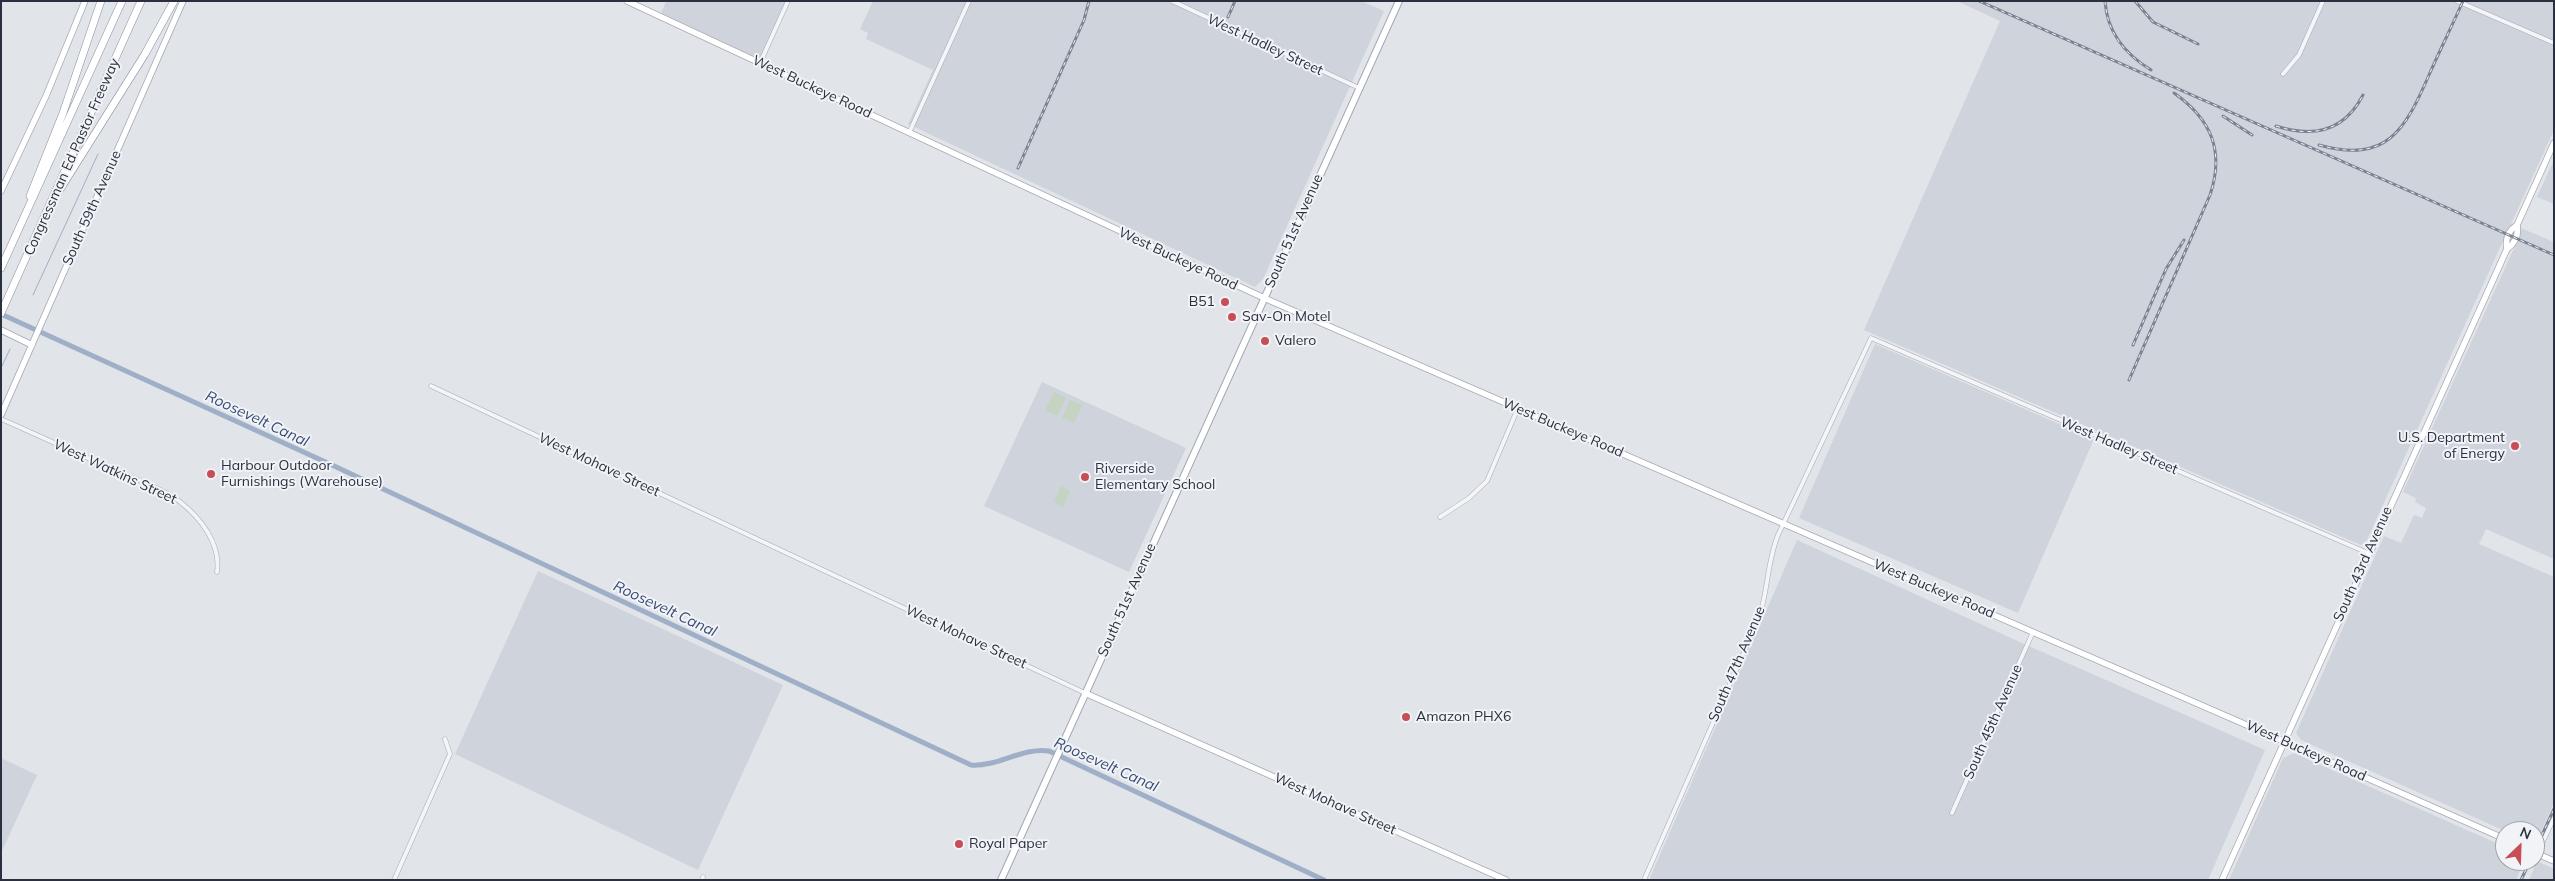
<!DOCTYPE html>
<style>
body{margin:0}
#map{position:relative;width:2555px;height:881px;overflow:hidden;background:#e1e4e9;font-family:Mulish,sans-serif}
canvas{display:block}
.frame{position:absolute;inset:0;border:2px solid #2a3040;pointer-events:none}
.north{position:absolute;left:2495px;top:821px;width:50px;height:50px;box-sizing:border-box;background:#f1f3f7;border:1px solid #a1a5ae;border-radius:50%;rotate:24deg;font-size:14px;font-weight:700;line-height:20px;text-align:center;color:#2a3040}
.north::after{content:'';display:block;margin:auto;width:18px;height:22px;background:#c74d56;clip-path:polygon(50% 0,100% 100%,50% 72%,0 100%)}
</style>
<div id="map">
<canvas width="2555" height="881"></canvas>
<div class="frame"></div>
<div class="north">N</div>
</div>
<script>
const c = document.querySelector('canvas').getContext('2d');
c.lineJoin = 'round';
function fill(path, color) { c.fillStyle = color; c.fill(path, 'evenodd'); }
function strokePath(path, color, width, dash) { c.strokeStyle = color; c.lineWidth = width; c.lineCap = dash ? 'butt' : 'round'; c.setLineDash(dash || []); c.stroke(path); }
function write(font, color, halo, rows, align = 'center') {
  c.font = font + ' Mulish,sans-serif'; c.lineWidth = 4; c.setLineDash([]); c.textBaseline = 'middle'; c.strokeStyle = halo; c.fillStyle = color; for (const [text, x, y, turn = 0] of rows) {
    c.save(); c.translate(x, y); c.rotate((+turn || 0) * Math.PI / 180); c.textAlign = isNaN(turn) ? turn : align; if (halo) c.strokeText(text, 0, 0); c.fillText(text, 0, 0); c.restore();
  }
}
fill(new Path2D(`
 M666 1H787L760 60 661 14Z
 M873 1H1361L1384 11 1263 279 1255 287 908 124 933 70 866 39 868 33 860 29Z
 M1957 1H2554V130L2511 224 2554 242V559L2486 529 2479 544 2554 577V803L2535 844V831H2505L2301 740 2296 733 2384 536 2401 543 2414 515 2422 518 2426 508 2415 502 2416 498 2403 492 2515 246 2503 241 2367 540 2361 545 1864 330 2000 21Z
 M2554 160V204L2537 197Z
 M1875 344 2094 439 2018 613 1799 518Z
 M1042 382 1186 448 1129 572 984 506Z
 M1797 540 2022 643 2265 750 2208 880H1649Z
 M538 571 783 685 698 870 455 754Z
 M2294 753 2505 847V861H2524L2516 880H2229L2283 758Z
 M1 758 37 775 1 853Z
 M2537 861 2554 869V880H2529Z`), '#cfd3db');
fill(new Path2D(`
 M1054 392 1066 398 1057 416 1045 410Z
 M1070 400 1082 405 1074 423 1062 418Z
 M1061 486 1070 491 1063 507 1054 502Z`), '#c5d3c3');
strokePath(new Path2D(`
 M33 295 98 154
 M1 368 10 349`), '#9eafc7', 1);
strokePath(new Path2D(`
 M1 314 332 465 971 765C998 767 1022 747 1049 751L1324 880`), '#9eafc7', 5);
const street = new Path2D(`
 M1172 1 1359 88
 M2457 1 2554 43
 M760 63 788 1
 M2283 74 2299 55 2323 1
 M909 133 969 1
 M431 386 1085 693
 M1 419C40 436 78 454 117 471 138 480 161 488 179 501 201 518 221 544 217 572
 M1440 517 1469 498 1487 481 1518 408
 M1952 813 2033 632
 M2537 854 2554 818
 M394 880 450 754 445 739
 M702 880 703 877
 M1644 880 1759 618C1768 591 1767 562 1778 535L1871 338 2368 553`);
const secondary = new Path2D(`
 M627 1 1264 298 2272 736 2505 839
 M1 191 46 96 85 1
 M2507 249C2505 239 2508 231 2517 225
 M1 330 32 345
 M1 415 183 1
 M1085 693 1506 880
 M2535 853 2554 861
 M2222 880 2507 249C2515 243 2519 235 2517 225L2554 143`);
const primary = new Path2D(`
 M1001 880 1399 1`);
const highway = new Path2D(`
 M59 191 145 54 174 1
 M30 196 63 113 101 1
 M1 268 122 1
 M1 313 141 1`);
strokePath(street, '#a6aab3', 5);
strokePath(secondary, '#a6aab3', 7);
strokePath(primary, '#a1a7b4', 8);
strokePath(highway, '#89909f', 8);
strokePath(street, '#f4f5f8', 4);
strokePath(secondary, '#fff', 5.5);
strokePath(primary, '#fff', 6);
strokePath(highway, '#fff', 7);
const rail = new Path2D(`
 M1979 1 2554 255
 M2105 1C2107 33 2125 54 2151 70
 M2135 1 2153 22 2198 44
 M1228 17 1235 1
 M2223 116 2252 135
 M2276 126C2313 138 2344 132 2363 95
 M2319 145C2387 164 2405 130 2429 75 2440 50 2452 26 2463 1
 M1018 168 1084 20 1089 1
 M2133 345 2166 269 2184 240
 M2129 380 2210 195C2225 151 2211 119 2174 93
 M2535 850 2554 809
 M2521 880 2530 861`);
strokePath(rail, '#7b8292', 3);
strokePath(rail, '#f1f3f7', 1, [4]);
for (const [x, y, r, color] of [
 [1225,302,5,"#c74d56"],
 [1232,317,5,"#c74d56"],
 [1265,341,5,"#c74d56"],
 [2515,446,5,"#c74d56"],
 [211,474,5,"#c74d56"],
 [1085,477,5,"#c74d56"],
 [1406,717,5,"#c74d56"],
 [959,844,5,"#c74d56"]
]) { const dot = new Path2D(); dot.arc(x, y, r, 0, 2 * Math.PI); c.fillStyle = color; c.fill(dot); strokePath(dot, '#f1f3f7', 2); }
write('14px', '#2a3040', '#f1f3f7', [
 ["West Hadley Street",1265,45,25],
 ["West Buckeye Road",812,87,25],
 ["Congressman Ed Pastor Freeway",72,157,-66],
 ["South 59th Avenue",92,208,-66],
 ["South 51st Avenue",1294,231,-66],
 ["West Buckeye Road",1178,259,25],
 ["West Buckeye Road",1563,428,23],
 ["West Hadley Street",2119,446,23],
 ["West Mohave Street",599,465,25],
 ["West Watkins Street",115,472,25],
 ["South 43rd Avenue",2363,564,-66],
 ["West Buckeye Road",1934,589,23],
 ["South 51st Avenue",1127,600,-66],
 ["West Mohave Street",966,637,25],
 ["South 47th Avenue",1737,664,-67],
 ["South 45th Avenue",1993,722,-66],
 ["West Buckeye Road",2306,751,24],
 ["West Mohave Street",1335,804,24]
]);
write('14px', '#2a3040', '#f1f3f7', [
 ["B51",1215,302,"right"],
 ["Sav-On Motel",1242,317],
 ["Valero",1275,341],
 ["U.S. Department",2505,438,"right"],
 ["of Energy",2505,454,"right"],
 ["Harbour Outdoor",221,466],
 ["Furnishings (Warehouse)",221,482],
 ["Riverside",1095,469],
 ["Elementary School",1095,485],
 ["Amazon PHX6",1416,717],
 ["Royal Paper",969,844]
], 'left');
write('italic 15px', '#364c72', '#f1f3f7', [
 ["Roosevelt Canal",257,419,25],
 ["Roosevelt Canal",665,609,25],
 ["Roosevelt Canal",1106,765,24]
]);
</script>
